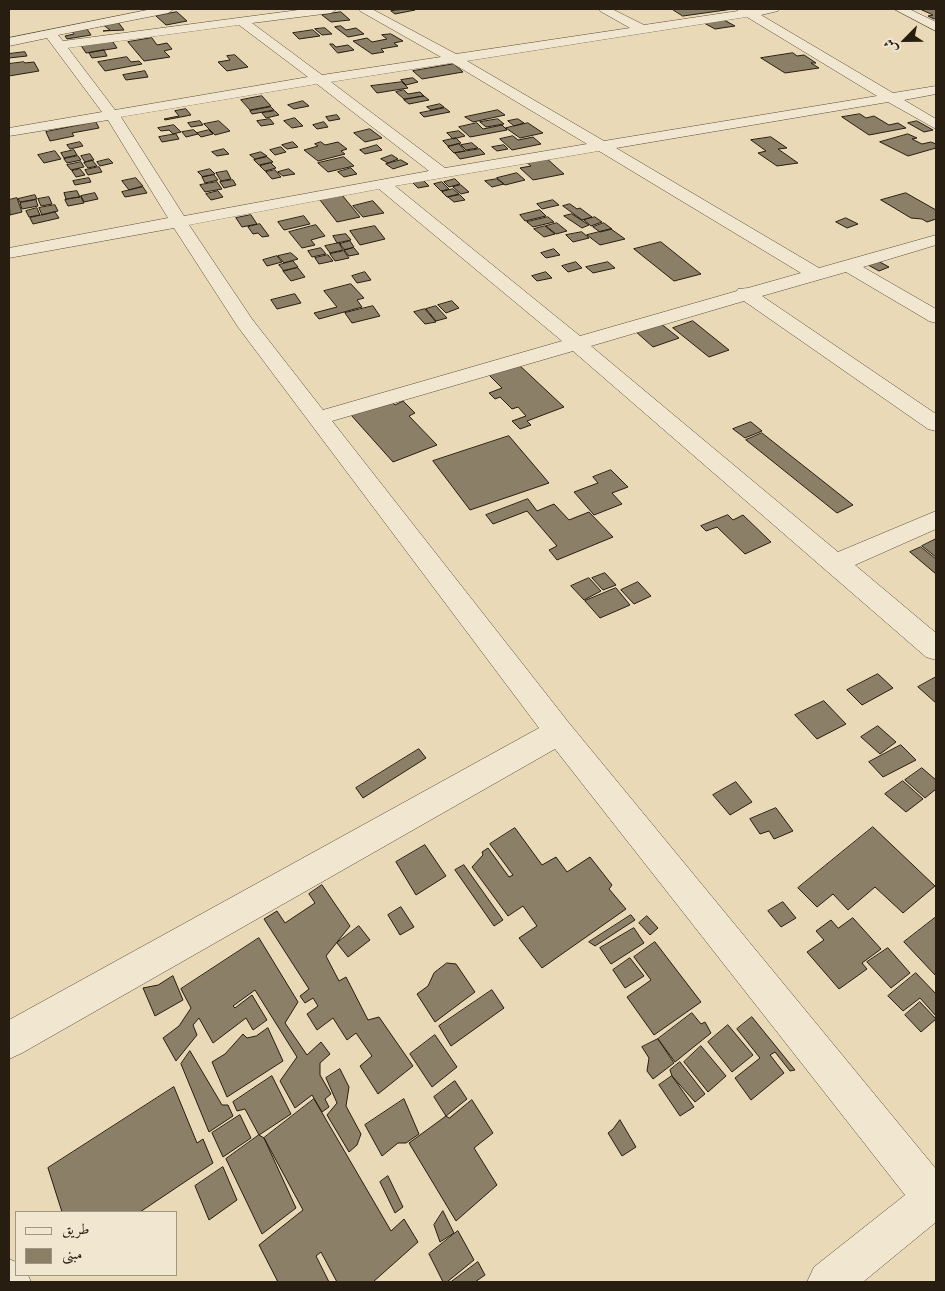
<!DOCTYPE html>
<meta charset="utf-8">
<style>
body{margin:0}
#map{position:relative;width:945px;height:1291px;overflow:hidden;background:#e9d9b6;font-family:"IM FELL Great Primer",Amiri,serif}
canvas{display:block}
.frame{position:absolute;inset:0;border:10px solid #271d11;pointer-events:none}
.legend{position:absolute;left:15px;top:1211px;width:162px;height:65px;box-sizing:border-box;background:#f1e6d0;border:1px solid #a09684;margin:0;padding:6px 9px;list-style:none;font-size:15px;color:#271d11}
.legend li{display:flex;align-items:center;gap:10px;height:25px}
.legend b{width:25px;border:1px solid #a09684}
.north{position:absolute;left:880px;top:15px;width:50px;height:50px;-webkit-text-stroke:4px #f1e6d0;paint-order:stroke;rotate:247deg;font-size:14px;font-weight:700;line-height:20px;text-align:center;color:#271d11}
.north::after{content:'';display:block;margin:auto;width:18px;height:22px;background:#271d11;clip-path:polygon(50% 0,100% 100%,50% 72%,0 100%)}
</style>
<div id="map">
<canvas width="945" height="1291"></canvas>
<div class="frame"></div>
<ul class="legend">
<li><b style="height:6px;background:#f1e6d0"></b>طريق</li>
<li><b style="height:14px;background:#8c7f67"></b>مبنى</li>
</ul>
<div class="north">ش</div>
</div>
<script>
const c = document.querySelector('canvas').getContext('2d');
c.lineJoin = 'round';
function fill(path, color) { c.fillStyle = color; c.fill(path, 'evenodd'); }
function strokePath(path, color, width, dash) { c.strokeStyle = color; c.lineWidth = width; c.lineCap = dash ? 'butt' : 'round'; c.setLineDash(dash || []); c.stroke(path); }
const building = new Path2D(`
 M405 9 415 10 395 14 391 11Z
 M672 9H733L683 16Z
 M936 9V18L934 19 928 16 933 15 922 10Z
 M177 12 187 21 166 25 156 16Z
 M341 12 350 20 331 22 322 15Z
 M724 20 735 26 715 29 704 23Z
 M118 22 124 30 103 31 110 30 102 24Z
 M341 26 346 30 356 28 364 34 348 37 335 27Z
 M325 28 332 34 322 35 315 29Z
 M87 29 91 35 67 39 65 36 74 34 72 31Z
 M313 30 320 36 299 39 293 33Z
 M391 34 403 41 394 43 398 46 381 49 384 52 372 54 353 41 367 38 372 42 387 39 382 35Z
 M152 38 157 45 167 43 172 49 164 51 170 57 144 61 128 42Z
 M111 39 117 48 86 53 80 44Z
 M330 44H333L336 47 348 45 354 50 338 53Z
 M104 50 107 56 92 58 89 53Z
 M25 52 27 56 9 58V54Z
 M793 53 797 56 804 55 816 63H811L819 68 785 73 761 58Z
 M235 55 248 67 227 71 218 62 230 60 227 56Z
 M127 57 131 62 139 61 142 64 105 71 98 62Z
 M24 62 25 63 34 62 39 71 9 76V64Z
 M454 64 463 72 422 79 413 71Z
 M145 71 148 77 126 80 123 75Z
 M413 78 418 82 406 85 401 80Z
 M402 82 408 88 377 93 371 86Z
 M404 90 408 94 420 92 424 96 404 99 396 92Z
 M262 96 271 106 250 110 241 100Z
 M424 96 429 100 409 104 404 100Z
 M303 101 309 106 294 109 288 105Z
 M440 104 444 107 431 110 427 107Z
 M271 107 274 110 252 114 250 111Z
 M445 108 450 112 424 117 420 113Z
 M186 109 191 115 165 120 164 119 179 116 175 111Z
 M498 110 505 115 473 122 465 117Z
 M275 111 279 115 266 118 262 113Z
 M860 114 866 118 874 116 889 125 898 123 906 128 869 135 842 117Z
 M337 115 340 119 329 121 326 117Z
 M295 118 303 126 292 128 284 121Z
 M270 119 274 124 261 126 257 121Z
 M498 119 504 124 486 127 480 122Z
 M518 119 524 123 514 126 508 121Z
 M200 121 203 125 191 127 188 123Z
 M219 121 230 131 215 135 204 124Z
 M917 121 933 130 924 132 908 123Z
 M96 122 99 128 72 133 74 136 50 141 46 132Z
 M324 122 328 127 317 129 313 125Z
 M477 123 483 129 502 125 507 130 470 137 459 127Z
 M528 123 543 133 520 138 506 128Z
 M174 125 181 132 173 134 169 130 161 131 158 128Z
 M370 129 382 138 365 142 354 133Z
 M194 130 198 134 186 137 182 132Z
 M209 130 213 134 201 137 197 133Z
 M459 131 465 136 453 139 447 133Z
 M176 134 179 139 162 142 159 137Z
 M908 134 917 138 912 139 922 144 931 142 936 144V148L908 156 880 142Z
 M513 136 518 140 533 137 541 144 512 150 500 139Z
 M771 137 787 148 778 149 798 163 777 166 758 153 766 151 751 140Z
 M456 138 461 143 448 146 443 141Z
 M80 142 83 146 70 149 67 145Z
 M293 142 298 147 287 149 282 145Z
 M321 142 325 145 338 142 347 149 341 151 345 154 318 161 304 150 318 146 315 144Z
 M472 143 478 148 466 150 461 145Z
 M459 144 465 151 454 153 448 147Z
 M377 145 382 150 365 154 360 150Z
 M504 145 508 149 497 151 492 147Z
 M281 147 286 152 275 155 270 150Z
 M224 149 229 154 217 156 212 152Z
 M480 149 485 154 460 159 455 153Z
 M74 150 77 155 64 158 61 153Z
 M55 151 61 159 44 163 38 155Z
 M261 152 267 156 255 159 250 155Z
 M90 154 94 160 85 162 81 156Z
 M392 155 398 159 388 163 381 159Z
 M78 156 81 160 67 163 64 159Z
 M267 157 273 162 259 165 254 160Z
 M344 157 354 166 328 172 318 163Z
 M545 157 564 174 533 180 520 168 531 166 525 161Z
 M109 159 113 163 100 166 97 162Z
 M92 160 97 166 88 168 84 163Z
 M401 160 408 164 393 169 386 164Z
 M81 162 84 167 71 170 67 165Z
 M271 163 276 168 265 171 260 166Z
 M99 167 102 172 88 175 85 170Z
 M351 168 357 174 344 177 338 172Z
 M80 169 85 175 76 177 72 171Z
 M210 169 215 174 203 177 198 172Z
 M289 169 295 174 283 176 278 172Z
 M275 170 281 177 272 179 266 172Z
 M227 171 231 179 221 181 216 173Z
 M517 173 525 180 505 185 497 178Z
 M214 175 218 180 205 183 202 177Z
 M89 178 91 182 75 185 73 181Z
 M136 178 143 186 129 190 122 181Z
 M455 179 460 184 449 187 444 182Z
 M497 179 504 184 492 187 485 181Z
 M233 180 236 185 224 188 220 182Z
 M424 181 429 186 418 188 413 183Z
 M217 182 222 189 205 192 200 185Z
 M442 182 449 189 441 191 434 184Z
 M461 185 469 192 461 194 453 187Z
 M143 187 147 193 125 197 122 192Z
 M453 189 459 194 447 197 442 192Z
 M77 191 80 197 66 199 64 193Z
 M218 191 223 197 211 200 206 194Z
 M95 193 98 199 84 202 81 196Z
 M906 193 936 210V219L927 222 922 219 911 218 881 200Z
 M35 195 37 199 20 202 18 199Z
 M342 195 360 217 337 222 320 200Z
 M460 195 465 200 454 202 448 197Z
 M49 197 52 204 41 206 38 199Z
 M81 197 84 203 68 206 65 200Z
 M17 198 22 212 10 215 9 200Z
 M36 200 38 206 22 209 20 203Z
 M553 200 559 205 542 209 537 204Z
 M373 201 384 213 363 217 353 206Z
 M570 204 577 209 580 208 592 217 582 220 563 206Z
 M55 205 58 211 42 215 39 208Z
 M37 208 40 215 29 217 26 211Z
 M540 210 546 216 525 221 520 215Z
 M55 212 59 218 33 224 30 218Z
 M572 214 589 225 582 228 564 216Z
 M251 215 257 224 242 227 236 218Z
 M304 216 310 224 284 230 278 222Z
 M548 217 554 222 533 227 527 222Z
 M595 217 602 222 591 226 584 220Z
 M846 218 858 224 847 228 836 222Z
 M557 223 567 231 556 234 546 226Z
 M604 223 612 229 600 232 593 227Z
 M260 224 269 236 262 237 258 233 253 234 248 227Z
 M316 225 325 236 311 240 315 245 302 248 289 232Z
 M375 226 385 239 360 245 350 231Z
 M545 226 555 234 544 237 534 229Z
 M611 229 625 239 600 245 587 235Z
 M582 232 589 238 573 242 566 235Z
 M346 234 351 240 337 243 333 236Z
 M350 241 354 247 345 250 340 244Z
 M661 242 701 274 674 281 634 249Z
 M339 243 343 250 330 253 325 246Z
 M321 248 326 254 312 257 308 251Z
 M354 248 359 254 349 256 344 250Z
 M554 249 560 255 546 258 541 253Z
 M344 251 349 258 335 261 330 254Z
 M291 253 298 259 284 263 278 256Z
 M328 255 333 261 319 264 315 258Z
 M277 256 282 262 267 266 263 260Z
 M293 261 298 267 284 271 279 265Z
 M878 261 889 267 879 271 868 265Z
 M576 262 582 268 568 272 562 266Z
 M608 262 615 268 593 273 586 267Z
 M298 268 305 277 291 281 283 271Z
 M365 272 371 280 357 283 352 276Z
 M546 272 552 278 537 281 532 276Z
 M351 284 364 298 357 300 362 307 319 319 314 313 337 307 324 291Z
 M295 294 301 303 277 309 271 300Z
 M452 301 459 308 446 313 438 305Z
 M373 306 380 316 352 323 345 313Z
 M436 306 447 318 436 321 426 309Z
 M425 309 436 322 425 324 414 312Z
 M693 321 729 350 709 357 673 328Z
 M660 323 679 338 653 347 635 331Z
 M518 364 564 407 527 421 531 425 520 429 512 421 526 416 518 407 512 409 500 397 495 399 489 393 502 388 488 374Z
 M390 400 395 405 403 401 415 413 409 416 437 445 393 462 351 415Z
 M751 422 762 431 745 438 733 429Z
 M762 433 853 505 837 513 746 440Z
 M509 436 549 483 470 510 433 461Z
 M611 470 628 487 612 493 622 504 594 515 574 492 598 483 593 477Z
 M528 499 537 511 554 504 569 520 589 512 613 537 557 560 549 550 557 546 527 511 493 524 486 515Z
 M728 515 733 520 743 515 771 542 745 554 717 527 706 531 701 526Z
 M936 539V557L922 546Z
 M921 547 936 559V574L910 552Z
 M605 573 616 585 603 590 592 578Z
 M589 578 601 591 584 600 571 586Z
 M638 582 651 596 634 604 621 590Z
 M616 588 630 605 600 618 585 601Z
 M878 674 893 688 862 705 847 690Z
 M936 677V703L918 687Z
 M824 701 846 724 817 739 795 715Z
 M878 726 896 742 880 754 861 737Z
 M901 745 916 760 883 777 869 762Z
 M419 749 426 758 363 798 356 788Z
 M922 768 936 780V789L925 798 905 780Z
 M903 781 923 799 906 812 885 794Z
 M736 782 752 802 730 815 713 795Z
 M776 808 793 831 774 839 769 831 760 834 750 819Z
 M873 827 935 886 903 913 875 887 848 910 833 894 817 907 798 888Z
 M515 828 542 865 556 857 567 872 590 857 612 885 609 889 626 909 542 968 519 938 537 926 523 906 508 916 472 867 483 855 482 852 488 848 509 877 513 875 490 844Z
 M425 845 446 876 416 895 396 862Z
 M464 865 503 920 494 926 455 870Z
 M322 885 350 926 326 956 339 981 346 977 368 1020 379 1017 413 1066 378 1094 360 1066 372 1056 356 1033 347 1040 333 1018 317 1030 307 1014 318 1006 313 998 305 1003 300 996 309 989 264 919 277 911 285 923 315 903 309 894Z
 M783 902 796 918 781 927 768 911Z
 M401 907 414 927 400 935 388 915Z
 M631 915 635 920 595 946 589 942Z
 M647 916 658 928 650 935 639 923Z
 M936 917V976L904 942Z
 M853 918 881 949 862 963 867 969 839 989 807 952 824 940 816 931 831 920 838 928Z
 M359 926 370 940 348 957 337 943Z
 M634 928 644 943 611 964 600 948Z
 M259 938 298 1002 285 1023 307 1055 321 1042 330 1054 320 1063V1075L331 1094 325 1099 329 1107 322 1112 312 1095 295 1108 280 1081 297 1057 255 990 233 1006 235 1008 252 995 267 1020 253 1030 246 1018 213 1043 199 1018 193 1025 197 1035 176 1061 163 1038 179 1026 191 1008 181 989Z
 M655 942 701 1002 654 1035 627 997 651 980 634 957Z
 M888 948 910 973 891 988 867 962Z
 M630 958 644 976 625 988 613 970Z
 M447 963 456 964 475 992 435 1022 417 994 428 986 434 973Z
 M916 973 936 994V1016L920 998 903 1011 888 996Z
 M173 976 183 1000 155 1016 143 988 158 985Z
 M492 990 504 1008 451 1046 439 1026Z
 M920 1002 936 1019 921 1032 905 1015Z
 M692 1013 701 1024 705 1022 711 1033 675 1062 658 1039Z
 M752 1017 795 1070 790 1071 775 1052 770 1055 784 1073 751 1100 735 1078 760 1058 737 1029Z
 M728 1025 753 1055 732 1072 708 1042Z
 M268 1028 283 1061 227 1097 212 1062 225 1054 243 1034 247 1038 256 1036Z
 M435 1035 457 1067 432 1087 410 1054Z
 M658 1039 674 1063 653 1079 647 1071 649 1058 642 1047Z
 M701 1046 726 1076 708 1092 684 1062Z
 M190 1051 222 1105H228L233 1116 209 1132 181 1064Z
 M680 1062 705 1094 695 1102 672 1076 670 1070Z
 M340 1069 349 1087 346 1106 361 1134 357 1145 349 1152 327 1115 337 1103 326 1078Z
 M272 1076 291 1114 259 1135 245 1109 237 1111 233 1102Z
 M672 1076 694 1107 680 1116 659 1085Z
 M455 1081 467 1099 446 1116 434 1097Z
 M174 1087 197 1143 203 1139 213 1163 140 1212H62L48 1168Z
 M314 1099 391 1231 404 1219 418 1242 373 1282H337L321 1252 316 1256 329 1282H278L259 1245 303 1210 264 1138Z
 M404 1099 419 1134 406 1143H398L382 1156 365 1125Z
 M472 1100 493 1133 474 1148 497 1185 456 1221 409 1143 446 1116 449 1118Z
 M240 1115 251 1138 223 1157 212 1133Z
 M620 1120 636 1147 622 1156 608 1133 613 1129Z
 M259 1135 264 1138 296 1208 262 1234 226 1159Z
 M223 1167 237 1200 209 1220 195 1186Z
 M388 1176 403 1207 395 1213 380 1182Z
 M443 1211 454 1233 440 1242 434 1225Z
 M458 1231 474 1260 447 1282H443L429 1254Z
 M478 1262 485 1275 475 1282H451Z`);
fill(building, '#8c7f67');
strokePath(building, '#271d11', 1);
const minor = new Path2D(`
 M152 9H174L168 13 58 35 63 41 306 9H337L331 13 252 23 322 75 441 57 360 11 358 9H372L456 54 630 28 600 11 598 9H612L644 25 738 11 737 9H780L778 11 761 15 893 93 936 86V94L904 100 936 119V129L888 102 616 148 819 268 936 235V245L863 267 936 309V323L929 321 846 272 762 296 936 414V431L928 429 744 301 591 346 838 552 936 511V529L855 565 936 633V660L926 657 573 351 332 421 569 723 936 1169V1222L863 1282H807L814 1267 905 1195 555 749 22 1053 9 1059V1020L539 728 238 327 174 228 9 258V248L168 218 108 120 9 136V128L102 112 47 38 9 46V38ZM747 17 877 96 604 141 467 61ZM239 25 308 77 115 110 68 48ZM452 63 587 144 445 168 331 82ZM317 84 429 171 184 216 121 117ZM599 151 801 273 748 288 738 289 737 291 580 336 395 186ZM379 189 562 341 323 410 252 319 189 225Z
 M894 9H909L936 22V31Z
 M9 1259 16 1262V1275H28L31 1282H9Z`);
strokePath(minor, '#584c3a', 1);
fill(minor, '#f1e6d0');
</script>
